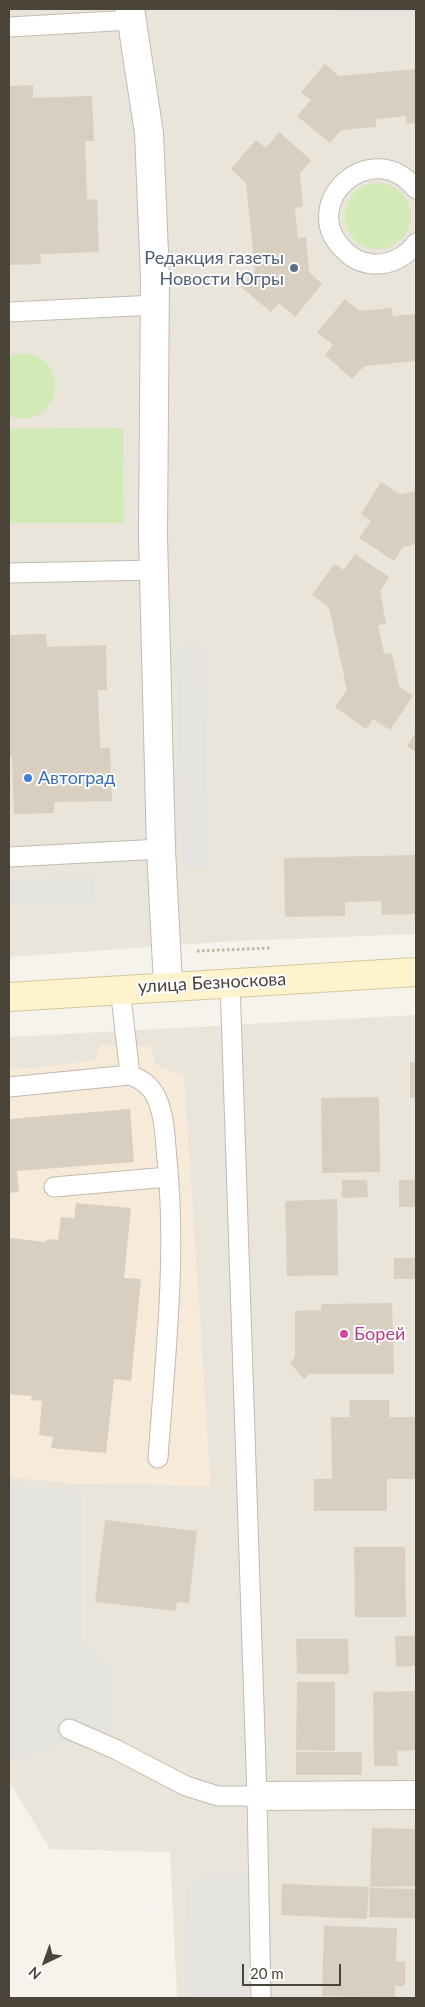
<!DOCTYPE html>
<meta charset="utf-8">
<style>
body{margin:0}
#map{position:relative;width:425px;height:2007px;overflow:hidden;background:#f6f3ec;font-family:Lato,sans-serif}
canvas{display:block}
.frame{position:absolute;inset:0;border:10px solid #4b4439;pointer-events:none}
.north{position:absolute;left:20px;top:1937px;width:50px;height:50px;-webkit-text-stroke:4px #fff;paint-order:stroke;rotate:222deg;font-size:14px;font-weight:700;line-height:20px;text-align:center;color:#4b4439}
.north::after{content:'';display:block;margin:auto;width:18px;height:22px;background:#4b4439;clip-path:polygon(50% 0,100% 100%,50% 72%,0 100%)}
.scale{position:absolute;left:242px;top:1964px;width:99px;height:22px;box-sizing:border-box;border:2px solid #4b4439;border-top:0;padding-left:6px;font-size:15px;line-height:18px;white-space:nowrap;color:#4b4439;-webkit-text-stroke:4px #fff;paint-order:stroke}
</style>
<div id="map">
<canvas width="425" height="2007"></canvas>
<div class="frame"></div>
<div class="north">N</div>
<div class="scale">20 m</div>
</div>
<script>
const c = document.querySelector('canvas').getContext('2d');
c.lineJoin = 'round';
function fill(path, color) { c.fillStyle = color; c.fill(path, 'evenodd'); }
function strokePath(path, color, width, dash) { c.strokeStyle = color; c.lineWidth = width; c.lineCap = dash ? 'butt' : 'round'; c.setLineDash(dash || []); c.stroke(path); }
function write(font, color, halo, rows, align = 'center') {
  c.font = font + ' Lato,sans-serif'; c.lineWidth = 4; c.setLineDash([]); c.textBaseline = 'middle'; c.strokeStyle = halo; c.fillStyle = color; for (const [text, x, y, turn = 0] of rows) {
    c.save(); c.translate(x, y); c.rotate((+turn || 0) * Math.PI / 180); c.textAlign = isNaN(turn) ? turn : align; if (halo) c.strokeText(text, 0, 0); c.fillText(text, 0, 0); c.restore();
  }
}
fill(new Path2D(`
 M9 9H416V934L235 941 9 957Z
 M416 1015V1998H177L170 1852 50 1849 9 1781V1037Z`), '#eae5da');
fill(new Path2D(`
 M101 1045 150 1046 156 1065 184 1076 211 1486 76 1484 9 1477V1070L94 1061Z`), '#f7ead8');
fill(new Path2D(`
 M345 216a33 33 0 1 1 66 0a33 33 0 1 1-66 0Z
 M21 353C75 355 61 434 9 416V356Z
 M123 428 124 523H9V429Z`), '#d2eab5');
fill(new Path2D(`
 M340 9H416V16H340Z
 M203 645 209 867 182 868 176 646Z
 M94 877 95 903 9 904V879Z
 M9 1485 82 1491V1640L113 1668 112 1729 9 1762Z
 M201 1874H247L250 1998H189L186 1890Z`), '#e5e3e0');
fill(new Path2D(`
 M325 64 339 76 416 69V123L407 124 406 116 376 119V127L341 130 330 143 297 116 311 100 301 92Z
 M33 85V98L92 96 94 141H85L87 199 97 200 99 252 40 254 41 264 9 265V86Z
 M279 132 311 160 300 173 303 207 295 208 298 238 306 237 309 272 322 284 295 317 279 303 271 312 241 287 255 270 246 183 231 169 256 140 266 148Z
 M345 299 359 311 392 308 393 316 416 314V361L364 366 352 379 325 355 333 345 317 332Z
 M381 482 400 494 416 491V544L403 547 394 561 359 538 371 521 361 514Z
 M355 554 389 577 380 591 386 624 378 625 384 654 392 653 399 686 413 696 390 730 373 719 366 729 335 707 347 690 329 607 312 595 334 564 344 570Z
 M46 634 47 647 106 645 107 690H98L100 748H110L112 801 54 802V813L14 814 12 756H9V635Z
 M416 732V752L407 746Z
 M416 855V914L382 915 381 901 345 902V916L285 917 284 858Z
 M410 1062H416V1098H410Z
 M379 1097 380 1172 322 1173 321 1098Z
 M130 1109 134 1162 17 1171 19 1192 9 1193V1119Z
 M342 1180H367L368 1197 342 1198Z
 M399 1180H416V1207H399Z
 M337 1199 338 1275 287 1276 285 1201Z
 M76 1203 131 1208 124 1278 141 1279 131 1381 114 1379 106 1453 51 1448 53 1437 39 1435 42 1401 31 1400 32 1396 9 1394V1238L46 1242 47 1239 58 1240 61 1217 74 1218Z
 M394 1258H416V1279H394Z
 M392 1303 394 1374H310L304 1379 290 1363 295 1357V1311L321 1310V1304Z
 M349 1400H389V1417H416V1479H387V1511H314V1479H332L331 1417H350Z
 M105 1520 197 1531 189 1603 177 1602 176 1611 95 1602Z
 M354 1547H405L406 1617H355Z
 M395 1636H416V1666L396 1667Z
 M296 1639H348L349 1674H297Z
 M297 1682H335V1751L296 1750Z
 M416 1691V1750L397 1751 398 1766H374L373 1692Z
 M296 1752H362V1775H296Z
 M372 1828 416 1829V1886L370 1887Z
 M282 1884 369 1887 367 1919 281 1915Z
 M370 1888 416 1889V1918L369 1917Z
 M324 1926 397 1928 396 1961 405 1962V1986H395V1998L322 1996Z`), '#d8cfc1');
const service = new Path2D(`
 M9 27 132 20
 M416 189C372 134 297 203 343 249 351 258 361 263 373 264 390 265 406 257 416 243
 M9 312 156 305
 M9 573 154 570
 M9 857 161 849
 M230 981 257 1796 261 1998
 M120 988 130 1075C143 1080 151 1086 157 1099 165 1117 165 1140 167 1159 177 1258 165 1359 158 1458
 M9 1087 130 1075
 M54 1187 168 1177
 M69 1729 115 1749 186 1786 218 1796H257`);
const minor = new Path2D(`
 M130 9 149 133 155 278 153 536 161 849 168 985
 M257 1796 416 1795`);
const secondary = new Path2D(`
 M9 997 416 972`);
strokePath(service, '#c2bbae', 21);
strokePath(minor, '#c2bbae', 30);
strokePath(secondary, '#d6c79b', 30);
strokePath(new Path2D(`
 M197 951 271 948`), '#c4b79f', 3, [2.5, 2.5]);
strokePath(service, '#fff', 19);
strokePath(minor, '#fff', 28);
strokePath(secondary, '#fff3cd', 28);
for (const [x, y, r, color] of [
 [294,268,5,"#5c6f8a"],
 [28,778,5,"#3f7fe0"],
 [344,1334,5,"#d1479c"]
]) { const dot = new Path2D(); dot.arc(x, y, r, 0, 2 * Math.PI); c.fillStyle = color; c.fill(dot); strokePath(dot, '#fff', 2); }
write('18px', '#4e5e75', '#fff', [
 ["Редакция газеты",284,258],
 ["Новости Югры",284,279]
], 'right');
write('18px', '#366cbe', '#fff', [
 ["Автоград",38,778]
], 'left');
write('18px', '#4b4439', '#fff', [
 ["улица Безноскова",212,983,-3]
]);
write('18px', '#b23c85', '#fff', [
 ["Борей",354,1334]
], 'left');
</script>
